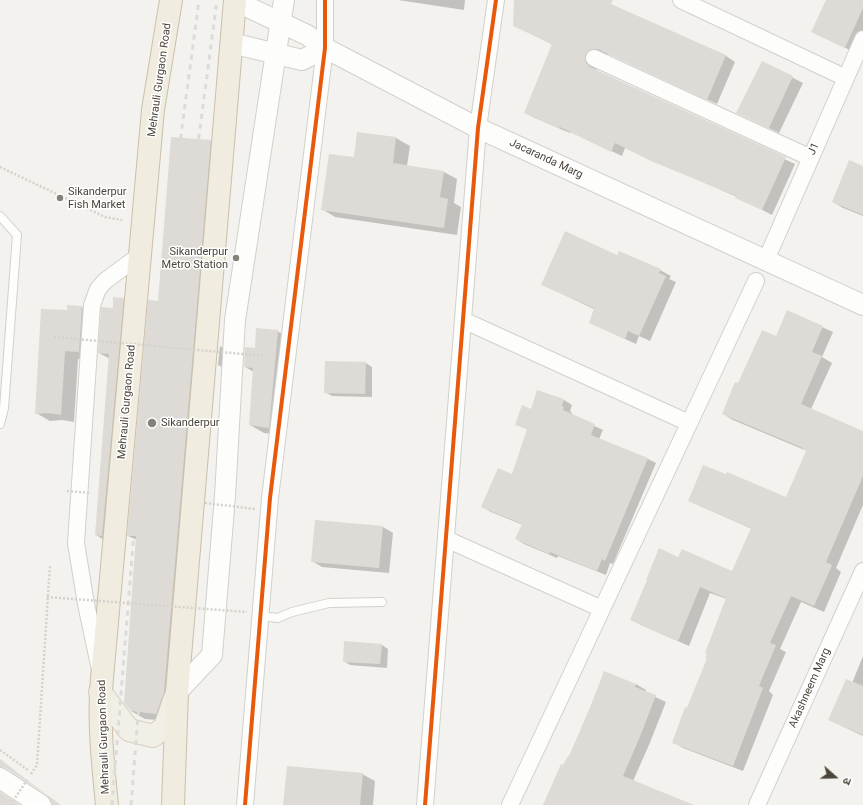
<!DOCTYPE html>
<meta charset="utf-8">
<style>
body{margin:0}
#map{position:relative;width:863px;height:805px;overflow:hidden;background:#f4f2ee;font-family:Roboto,"Noto Sans Devanagari",sans-serif}
canvas{display:block}
.north{position:absolute;left:815px;top:757px;width:40px;height:40px;-webkit-text-stroke:3px #fff;paint-order:stroke;rotate:110deg;font-size:11px;font-weight:700;line-height:16px;text-align:center;color:#4b4439}
.north::after{content:'';display:block;margin:auto;width:14px;height:18px;background:#4b4439;clip-path:polygon(50% 0,100% 100%,50% 72%,0 100%)}
</style>
<div id="map">
<canvas width="863" height="805"></canvas>
<div class="north">उ</div>
</div>
<script>
const c = document.querySelector('canvas').getContext('2d');
c.lineJoin = 'round';
function fill(path, color) { c.fillStyle = color; c.fill(path, 'evenodd'); }
function strokePath(path, color, width, dash) { c.strokeStyle = color; c.lineWidth = width; c.lineCap = dash ? 'butt' : 'round'; c.setLineDash(dash || []); c.stroke(path); }
function write(font, color, halo, rows, align = 'center') {
  c.font = font + ' Roboto,sans-serif'; c.lineWidth = 3; c.setLineDash([]); c.textBaseline = 'middle'; c.strokeStyle = halo; c.fillStyle = color; for (const [text, x, y, turn = 0] of rows) {
    c.save(); c.translate(x, y); c.rotate((+turn || 0) * Math.PI / 180); c.textAlign = isNaN(turn) ? turn : align; if (halo) c.strokeText(text, 0, 0); c.fillText(text, 0, 0); c.restore();
  }
}
fill(new Path2D(`
 M398 0H465L464 10Z
 M515 0H603L620 9 726 56 735 62 717 104 609 54H603L594 65 597 71 795 164 772 215 737 197 625 148 622 156 570 132V133L535 118 525 113 553 45 514 25Z
 M827 0H863V32L854 52 812 32Z
 M762 62 803 83 779 133 738 113Z
 M358 133 396 138 410 146 407 166 444 172 457 179 454 203 461 207 457 235 335 217 322 209 354 159Z
 M210 141 224 149 170 721 145 719 131 711 137 540 128 536 159 302Z
 M863 167V216L843 208 833 202Z
 M618 256 660 270 671 276 669 279 676 282 650 341 639 336 636 344 601 328 594 309 543 285Z
 M123 299 137 307 109 543 96 535 110 359 99 353 114 309Z
 M68 306 82 307 96 315 93 360 78 359 74 422 62 420 50 421 36 413 68 311Z
 M822 327 833 332 822 357 832 363 811 409 863 432V505L836 568 841 572 824 612 801 602 780 649 786 652 769 691 773 695 743 771 683 748 673 742 708 658 727 599 710 593 689 646 641 625 631 619 678 558 733 572 752 529 700 506 689 500 787 498 807 451 733 420 723 414 739 384 776 337Z
 M277 331 291 339 282 435 264 433 250 425 254 372 245 367 255 349Z
 M220 346 235 354 232 372 218 365Z
 M366 363 372 367V397L332 396 325 392Z
 M538 391 564 400 572 405 570 411 572 413 571 415 603 430 599 439 648 459 656 463 613 564 610 563 606 575 558 556 557 558 524 544 516 539 523 525 491 512 482 507 512 475 528 430 516 424 532 410Z
 M383 527 393 533 389 573 322 567 312 561Z
 M382 645 388 649 387 668 350 665 344 661Z
 M863 656V736L829 720 852 683Z
 M636 684 646 690 645 692 666 702 649 745 633 781 693 805H543L564 766Z
 M362 774 375 781 373 805H284Z`), '#0003');
fill(new Path2D(`
 M514 0H613L611 4 726 55 707 100 598 49H594L589 50 586 54 585 58 586 63 590 67 786 157 762 210 735 198 736 196 651 161 615 143 611 152 560 127 559 128 524 113 552 44 513 26Z
 M826 0H863V8L845 48 811 32Z
 M762 61 793 76 769 128 736 113Z
 M357 132 396 137 393 163 444 171 440 197 448 199 444 228 321 210 329 154 354 157Z
 M171 137 211 140 164 692 156 714 131 711 124 703 136 536H127L148 300 158 301Z
 M849 160 863 166V215L832 202Z
 M565 231 617 255 619 251 661 269 659 273 666 276 639 336 628 331 625 339 589 323 594 308 541 285Z
 M113 297 124 298 102 536 95 535 109 354 98 353 101 307 113 308Z
 M67 305 82 306 79 352 65 351 61 415 48 413 35 414 41 309 67 310Z
 M787 310 823 326 812 352 822 356 801 404 863 431V476L826 562 832 565 814 606 791 596 770 643 776 645 759 686 763 688 733 766 672 743 685 707 687 708 707 658 705 657 707 654 705 653 726 598 700 587 678 641 630 620 647 580H646L659 548 678 557 682 549 732 571 751 528 688 501 703 465 726 474 727 472 786 497 806 451 803 449V448L722 414 735 382 738 383 762 330 776 336Z
 M256 328 278 330 269 428 249 425 253 368 244 367 245 347 255 348Z
 M325 361 366 362 365 394 324 393Z
 M537 390 564 399 562 406 564 407 563 410 595 424 591 435 648 458 605 561 602 559 597 571 550 552 549 554 515 539 522 524 481 507 498 468 512 474 527 429 515 425 522 405 531 409Z
 M315 520 383 526 379 568 311 562Z
 M344 641 382 644 380 664 343 662Z
 M604 671 636 684 635 687 656 695 639 739 623 776 694 805H543L561 764 563 765 568 756H569L591 705Z
 M846 679 863 686V735L828 720Z
 M0 759 27 780 61 805H52L51 800 47 795 6 768 0 767Z
 M287 766 363 773 360 805H283Z
 M0 792 20 805H0Z`), '#dedbd6');
const service = new Path2D(`
 M0 216 17 235 4 408 0 424
 M260 616 278 618 292 612 329 603 382 602`);
const minor = new Path2D(`
 M681 0 846 78
 M594 58 811 158
 M766 260 863 39
 M463 320 689 423
 M446 539 602 609
 M99 665 86 604 76 543 92 305 98 289 105 281 140 255
 M245 805 270 498 325 48V0
 M425 805 478 128 496 0
 M510 805 756 281
 M757 805 863 571`);
const tertiary = new Path2D(`
 M235 1 307 35 325 48 478 128 863 305
 M231 43 302 60 325 48
 M177 692 212 655 225 496 235 320 284 0
 M0 778 41 805`);
const primary = new Path2D(`
 M100 692 129 730 153 736 165 727 175 698`);
const trunk = new Path2D(`
 M107 805C103 764 98 719 102 678L153 110 171 0
 M173 805 177 692 235 0`);
strokePath(service, '#d2d0cb', 10);
strokePath(minor, '#d2d0cb', 18);
strokePath(tertiary, '#d2d0cb', 22);
strokePath(primary, '#d6cebb', 24);
strokePath(trunk, '#cbbfaa', 24);
strokePath(new Path2D(`
 M0 167 105 217 122 220
 M0 750 28 770
 M31 774 37 765 50 565`), '#d3d2cc', 2.5, [2, 2]);
strokePath(service, '#fdfdfc', 8);
strokePath(minor, '#fdfdfc', 16);
strokePath(tertiary, '#fdfdfc', 20);
strokePath(primary, '#f2efe6', 22);
strokePath(trunk, '#f0ece0', 22);
strokePath(new Path2D(`
 M112 805 143 421 199 0
 M131 805 161 423 217 0`), '#dbdbda', 3, [5, 5]);
strokePath(new Path2D(`
 M54 337 265 356
 M67 491 91 493
 M205 503 255 509
 M47 597 247 612
 M13 801 27 780`), '#d3d2cc', 2.5, [2, 2]);
strokePath(new Path2D(`
 M245 805 270 498 325 48V0
 M425 805 478 128 496 0`), '#e8590c', 4);
for (const [x, y, r, color] of [
 [60,198,4,"#868178"],
 [236,258,4,"#868178"],
 [152,423,5,"#868178"]
]) { const dot = new Path2D(); dot.arc(x, y, r, 0, 2 * Math.PI); c.fillStyle = color; c.fill(dot); strokePath(dot, '#fff', 1.5); }
write('11px', '#4b4439', '#fff', [
 ["Mehrauli Gurgaon Road",160,80,-82],
 ["J1",814,149,-66],
 ["Jacaranda Marg",546,159,25],
 ["Mehrauli Gurgaon Road",127,402,-85],
 ["Akashneem Marg",810,688,-66],
 ["Mehrauli Gurgaon Road",104,737,-92]
]);
write('11px', '#4b4439', '#fff', [
 ["Sikanderpur",68,192],
 ["Fish Market",68,205],
 ["Sikanderpur",228,252,"right"],
 ["Metro Station",228,265,"right"],
 ["Sikanderpur",161,423]
], 'left');
</script>
